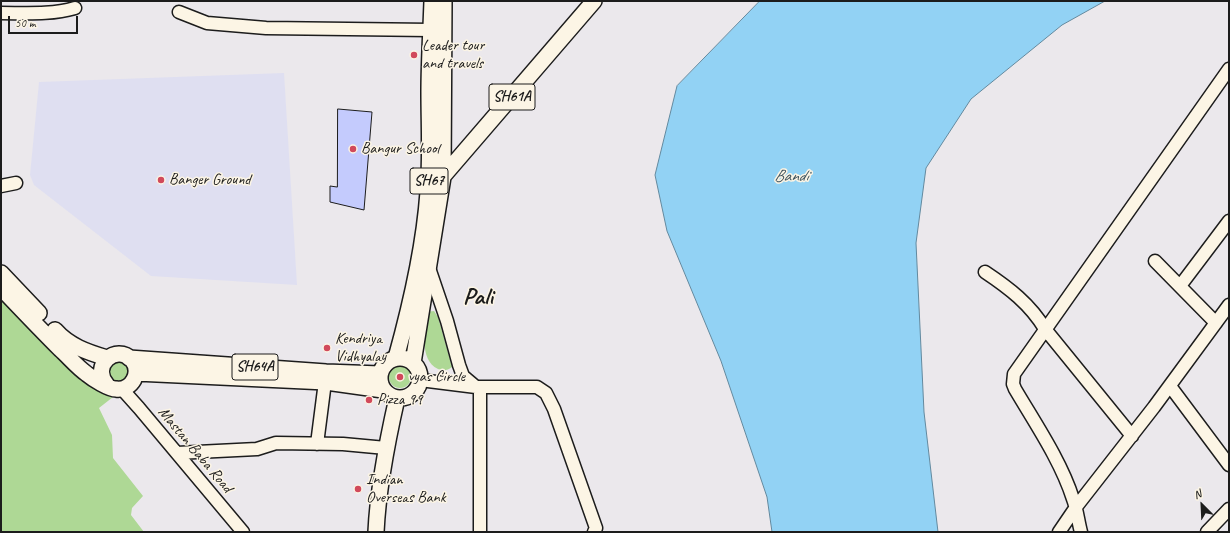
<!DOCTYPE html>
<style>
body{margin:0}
#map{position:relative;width:1230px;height:533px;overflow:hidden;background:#ebe8ec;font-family:Caveat,sans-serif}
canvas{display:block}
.frame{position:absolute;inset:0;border:2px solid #1c1c1c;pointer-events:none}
.north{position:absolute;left:1182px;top:485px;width:40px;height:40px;-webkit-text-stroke:3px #fcf5e5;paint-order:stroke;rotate:336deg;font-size:11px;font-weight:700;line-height:16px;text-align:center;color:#1c1c1c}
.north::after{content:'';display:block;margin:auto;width:14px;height:18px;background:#1c1c1c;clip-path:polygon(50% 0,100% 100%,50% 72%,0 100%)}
.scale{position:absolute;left:8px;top:16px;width:70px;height:18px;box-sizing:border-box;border:2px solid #1c1c1c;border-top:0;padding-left:5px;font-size:12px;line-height:14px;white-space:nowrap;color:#1c1c1c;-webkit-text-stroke:3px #fcf5e5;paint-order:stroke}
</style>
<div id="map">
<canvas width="1230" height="533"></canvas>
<div class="frame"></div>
<div class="north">N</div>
<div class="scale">50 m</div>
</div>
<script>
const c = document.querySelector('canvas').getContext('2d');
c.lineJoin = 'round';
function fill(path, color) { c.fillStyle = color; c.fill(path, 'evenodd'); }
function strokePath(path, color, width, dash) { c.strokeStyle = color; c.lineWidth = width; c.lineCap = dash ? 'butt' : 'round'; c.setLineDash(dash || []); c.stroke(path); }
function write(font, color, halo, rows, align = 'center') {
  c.font = font + ' Caveat,sans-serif'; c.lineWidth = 3; c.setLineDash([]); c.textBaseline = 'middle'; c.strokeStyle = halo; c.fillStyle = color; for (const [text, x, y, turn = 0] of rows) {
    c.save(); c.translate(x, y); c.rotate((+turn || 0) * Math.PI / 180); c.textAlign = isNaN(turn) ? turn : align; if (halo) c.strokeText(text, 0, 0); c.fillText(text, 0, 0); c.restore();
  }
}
fill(new Path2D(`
 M284 73 297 285 151 276 34 185 30 175 39 82Z`), '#dfdff1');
fill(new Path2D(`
 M1 289 113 397 99 408 112 435 113 458 143 496 132 508 131 515 144 532H1Z
 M434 311 438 317 452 367C447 371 443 371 438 369 418 359 426 329 426 312Z
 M108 372a10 10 0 1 1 20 0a10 10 0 1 1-20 0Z
 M389 377a11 11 0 1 1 22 0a11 11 0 1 1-22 0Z`), '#aed895');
const water = new Path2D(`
 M760 1H1105L1062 25 971 99 926 168 916 243 924 412 938 532H772L767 497 721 361 667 231 655 175 677 86Z`);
fill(water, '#92d2f4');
strokePath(water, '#63899e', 1);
const building = new Path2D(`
 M338 109 372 112 364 210 330 202V186L337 187Z`);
fill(building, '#c4cbfd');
strokePath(building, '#1c1c1c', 1);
const minor = new Path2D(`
 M179 12 207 23 266 28 431 30
 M1 13C26 13 51 15 75 8
 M1 186 16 183
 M1155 261 1216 323
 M429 268 447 321 459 365 463 376 476 387
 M985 272C1009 288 1030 304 1045 329L1132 436
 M1180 286 1229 221
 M420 380 476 387H537L546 393 554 409 596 528 594 532
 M1170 386 1229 465
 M480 387V532
 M122 389 139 408 243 532
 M317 444 326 374
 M177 453 257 449 276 443 343 444 386 448
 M1059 532 1076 507 1154 407 1229 305
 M1081 532C1078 521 1077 509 1073 499 1061 461 1035 423 1015 389L1013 384 1014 374 1229 69
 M1207 532 1229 509`);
const major = new Path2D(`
 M439 181 594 1
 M1 273 39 313
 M1 288C21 309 40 329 60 349 69 357 77 367 87 374 93 379 109 389 116 389 132 391 142 372 132 360 116 343 90 366 107 385
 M55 330C69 346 87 352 107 358
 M129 358 326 372 380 374
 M396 358C411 304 424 249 428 192 431 159 429 125 429 92 429 62 431 31 432 1
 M380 378a20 20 0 1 1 40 0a20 20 0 1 1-40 0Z
 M413 363 443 177 444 1
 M136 373 326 382 383 390
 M376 532C378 487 387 442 397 398`);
strokePath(minor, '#1c1c1c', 15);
strokePath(major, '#1c1c1c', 18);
strokePath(minor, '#fcf5e5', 12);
strokePath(major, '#fcf5e5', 15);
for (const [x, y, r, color] of [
 [414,55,4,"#d1495b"],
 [353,149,4,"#d1495b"],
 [161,180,4,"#d1495b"],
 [327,348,4,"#d1495b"],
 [400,377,4,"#d1495b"],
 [369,400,4,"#d1495b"],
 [358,489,4,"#d1495b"]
]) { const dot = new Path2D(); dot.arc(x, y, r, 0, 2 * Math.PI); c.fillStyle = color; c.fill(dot); strokePath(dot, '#fcf5e5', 1.5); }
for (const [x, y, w] of [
 [512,97,46],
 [429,181,38],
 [255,367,46]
]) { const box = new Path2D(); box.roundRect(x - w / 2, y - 13, w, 26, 3); c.fillStyle = '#fcf5e5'; c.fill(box); strokePath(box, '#1c1c1c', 1); }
write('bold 15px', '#1c1c1c', null, [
 ["SH61A",512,97],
 ["SH67",429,181],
 ["SH64A",255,367]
]);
write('16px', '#1c1c1c', '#fcf5e5', [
 ["Leader tour",422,46],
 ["and travels",422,64],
 ["Bangur School",361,149],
 ["Banger Ground",169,180],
 ["Kendriya",335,339],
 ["Vidhyalay",335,357],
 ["vyas Circle",408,377],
 ["Pizza 99",377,400],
 ["Indian",366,480],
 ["Overseas Bank",366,498]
], 'left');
write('16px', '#1c1c1c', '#fcf5e5', [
 ["Mastan Baba Road",195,450,50]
]);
write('italic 17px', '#3f535d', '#fcf5e5', [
 ["Bandi",791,177]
]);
write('bold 24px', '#1c1c1c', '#fcf5e5', [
 ["Pali",478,298]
]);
</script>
